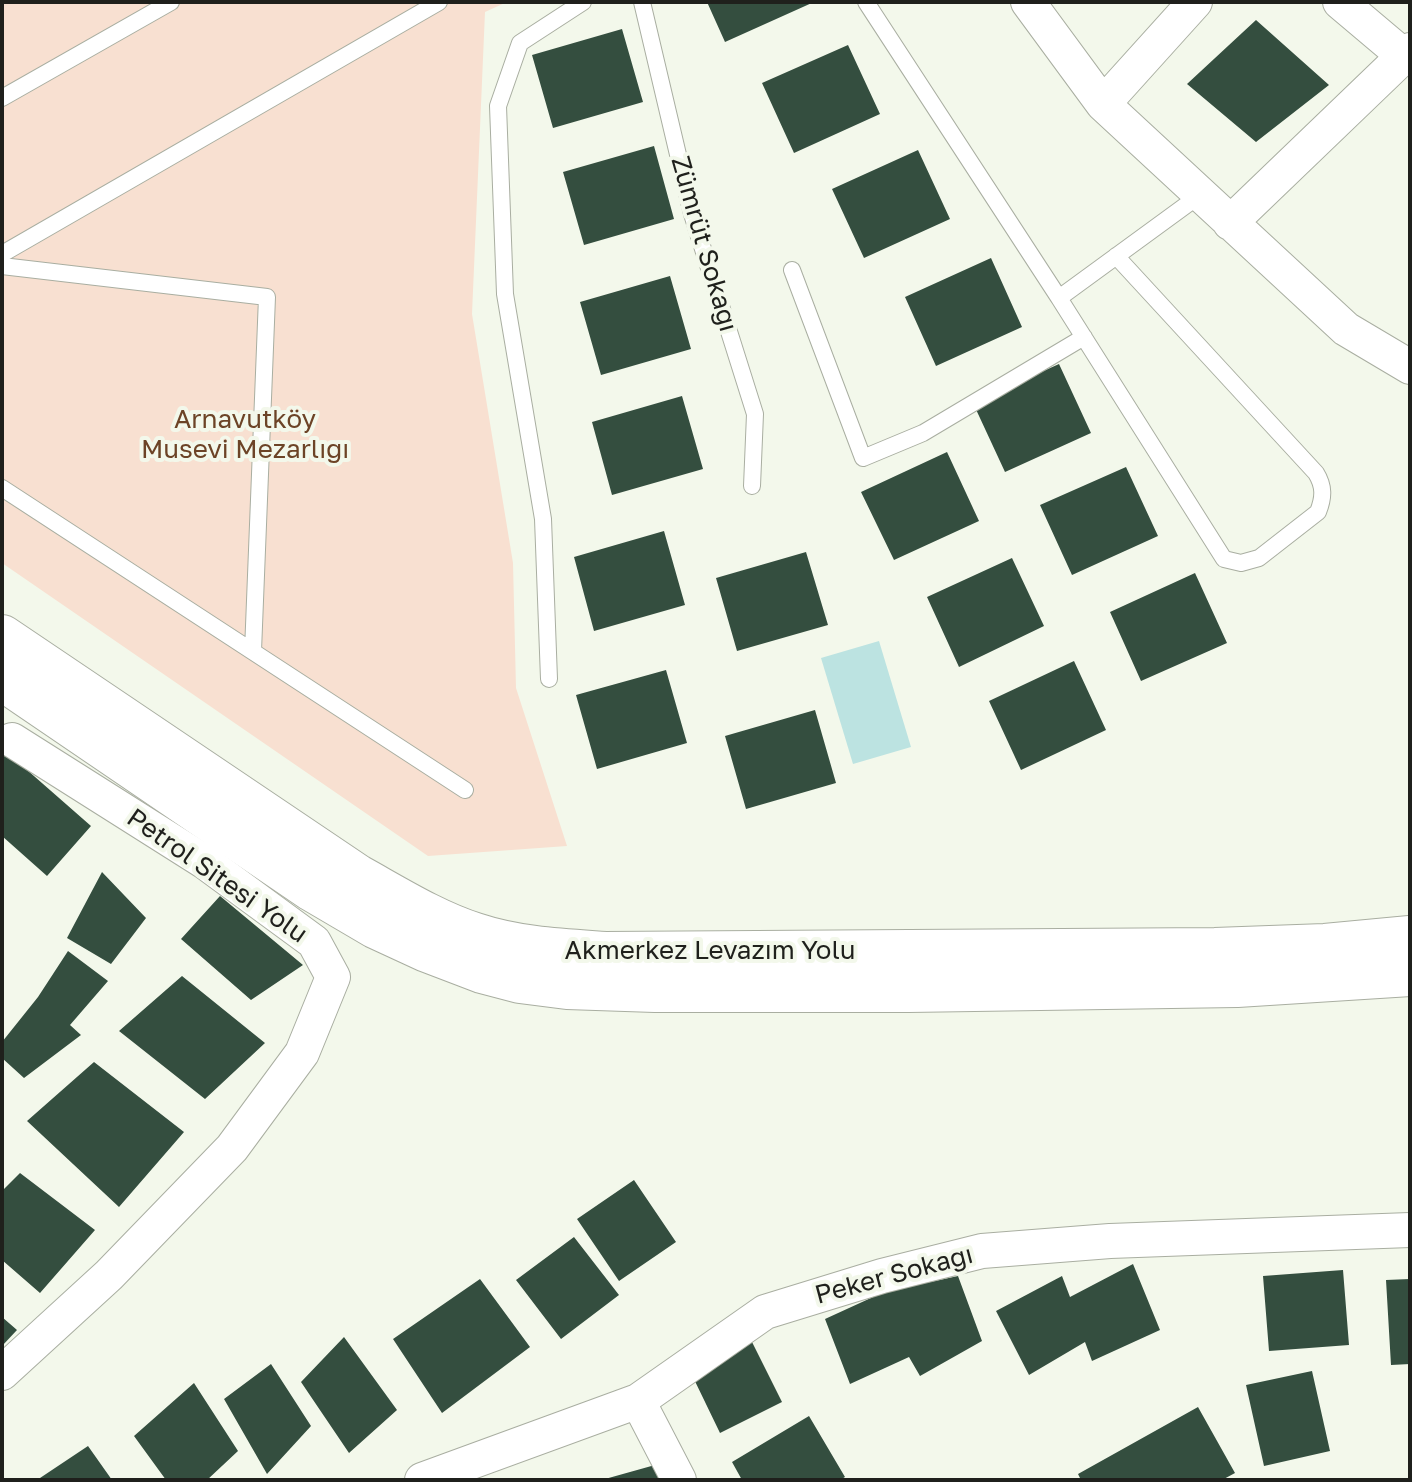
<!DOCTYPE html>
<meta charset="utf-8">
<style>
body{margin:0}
#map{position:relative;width:1412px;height:1482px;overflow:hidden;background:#f3f8eb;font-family:"Golos Text",sans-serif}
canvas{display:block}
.frame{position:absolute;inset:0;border:4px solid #1f201c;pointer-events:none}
</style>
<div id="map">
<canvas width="1412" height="1482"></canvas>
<div class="frame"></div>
</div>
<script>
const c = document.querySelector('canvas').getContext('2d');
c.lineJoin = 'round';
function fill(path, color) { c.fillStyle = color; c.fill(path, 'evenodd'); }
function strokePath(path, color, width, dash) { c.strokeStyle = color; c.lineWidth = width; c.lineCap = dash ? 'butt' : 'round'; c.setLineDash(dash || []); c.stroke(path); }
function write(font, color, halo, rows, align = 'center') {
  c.font = font + ' "Golos Text",sans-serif'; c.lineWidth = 8; c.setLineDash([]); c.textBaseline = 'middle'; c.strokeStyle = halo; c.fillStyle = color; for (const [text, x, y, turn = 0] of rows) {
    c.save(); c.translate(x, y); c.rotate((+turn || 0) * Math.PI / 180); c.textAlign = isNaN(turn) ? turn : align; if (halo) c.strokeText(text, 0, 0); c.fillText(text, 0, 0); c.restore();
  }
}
fill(new Path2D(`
 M2 2H507L485 12 472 314 513 563 516 688 567 846 428 856 2 563Z`), '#f8e0d1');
fill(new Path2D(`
 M879 641 911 747 853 764 821 658Z`), '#bce3e1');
fill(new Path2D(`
 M707 2H814L725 42Z
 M1256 20 1329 85 1256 142 1187 84Z
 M622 29 643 102 553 128 532 55Z
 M848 45 880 114 794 153 762 83Z
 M654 146 674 219 584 245 563 172Z
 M918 150 950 219 864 258 832 189Z
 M991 258 1022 327 936 366 905 297Z
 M670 276 691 349 601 375 580 302Z
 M1059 364 1091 433 1005 472 973 403Z
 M682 396 703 469 612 495 592 422Z
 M947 452 979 521 894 560 861 492Z
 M1126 467 1158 536 1072 575 1040 505Z
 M664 531 685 605 594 631 574 557Z
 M806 552 828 625 737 651 716 578Z
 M1012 558 1044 626 959 667 927 597Z
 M1195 573 1227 643 1141 681 1110 612Z
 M1074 661 1106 730 1021 770 989 701Z
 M666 670 687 743 597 769 576 695Z
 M815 710 836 783 746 809 725 736Z
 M2 748 91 826 47 876 2 836Z
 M102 872 146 918 111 964 67 938Z
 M220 896 303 965 251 1000 181 939Z
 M68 951 108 981 70 1025 81 1035 24 1078 2 1058V1042L38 997Z
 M182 976 265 1043 205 1099 119 1031Z
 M94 1062 184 1132 119 1207 27 1121Z
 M20 1173 95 1230 40 1293 2 1260V1191Z
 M634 1180 676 1242 619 1281 577 1219Z
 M574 1237 619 1295 561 1339 516 1280Z
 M1133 1264 1160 1330 1092 1361 1085 1342 1029 1375 996 1311 1062 1276 1070 1297Z
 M1343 1270 1349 1345 1269 1351 1263 1276Z
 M958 1276 982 1341 920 1376 909 1357 850 1384 825 1319 884 1292Z
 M480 1279 530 1347 442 1413 393 1339Z
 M1410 1279V1364L1391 1365 1386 1280Z
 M2 1317 17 1330 2 1346Z
 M344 1337 397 1410 349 1453 301 1382Z
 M752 1342 782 1402 720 1433 691 1373Z
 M271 1364 311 1426 267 1474 224 1399Z
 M1312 1371 1330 1451 1264 1466 1246 1385Z
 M194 1383 238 1451 207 1480H166L134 1436Z
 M1198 1407 1235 1473 1222 1480H1081L1078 1474Z
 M809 1416 845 1477 840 1480H742L732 1462Z
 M88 1446 112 1480H37Z
 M655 1465 660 1480H605V1479Z`), '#344e3f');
const lane = new Path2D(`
 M642 2 692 214 755 414 752 486
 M866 2 1059 298 1200 195
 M2 98 171 2
 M2 254 439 2
 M2 266 267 297 253 651
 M792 270 863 458 923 433 1084 337
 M1059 298 1224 559 1241 563 1259 558 1318 512C1324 497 1324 486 1316 473L1116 256
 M2 488 465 790
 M549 679 543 519 505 294 498 106 520 43 583 2`);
const street = new Path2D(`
 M1028 2 1103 104 1346 329 1410 367
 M1340 2 1404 56
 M1103 104 1195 2
 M1230 223 1410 50
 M2 1373 109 1275 232 1148 302 1053 333 977 314 942 205 862 12 740
 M638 1401 679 1480
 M422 1480 638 1401 765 1312 882 1276 982 1251 1110 1241 1410 1230`);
const secondary = new Path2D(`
 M2 637 358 877C396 898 434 922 475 935 517 949 562 951 605 954L1215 950 1325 946 1410 938
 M2 678 312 889 375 926 427 950 482 971 520 981 567 987 655 990H909L1237 985 1410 974`);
strokePath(lane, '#a9aea1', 18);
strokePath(street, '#a9aea1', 36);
strokePath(secondary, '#a9aea1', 46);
strokePath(lane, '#fff', 16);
strokePath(street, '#fff', 34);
strokePath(secondary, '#fff', 44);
write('26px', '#1f201c', '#f3f8eb', [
 ["Zümrüt Sokağı",704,244,74],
 ["Petrol Sitesi Yolu",217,876,35],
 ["Akmerkez Levazım Yolu",710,951],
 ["Peker Sokağı",894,1275,-15]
]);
write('26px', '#6c4326', '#f3f8eb', [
 ["Arnavutköy",245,420],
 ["Musevi Mezarlığı",245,450]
]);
</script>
